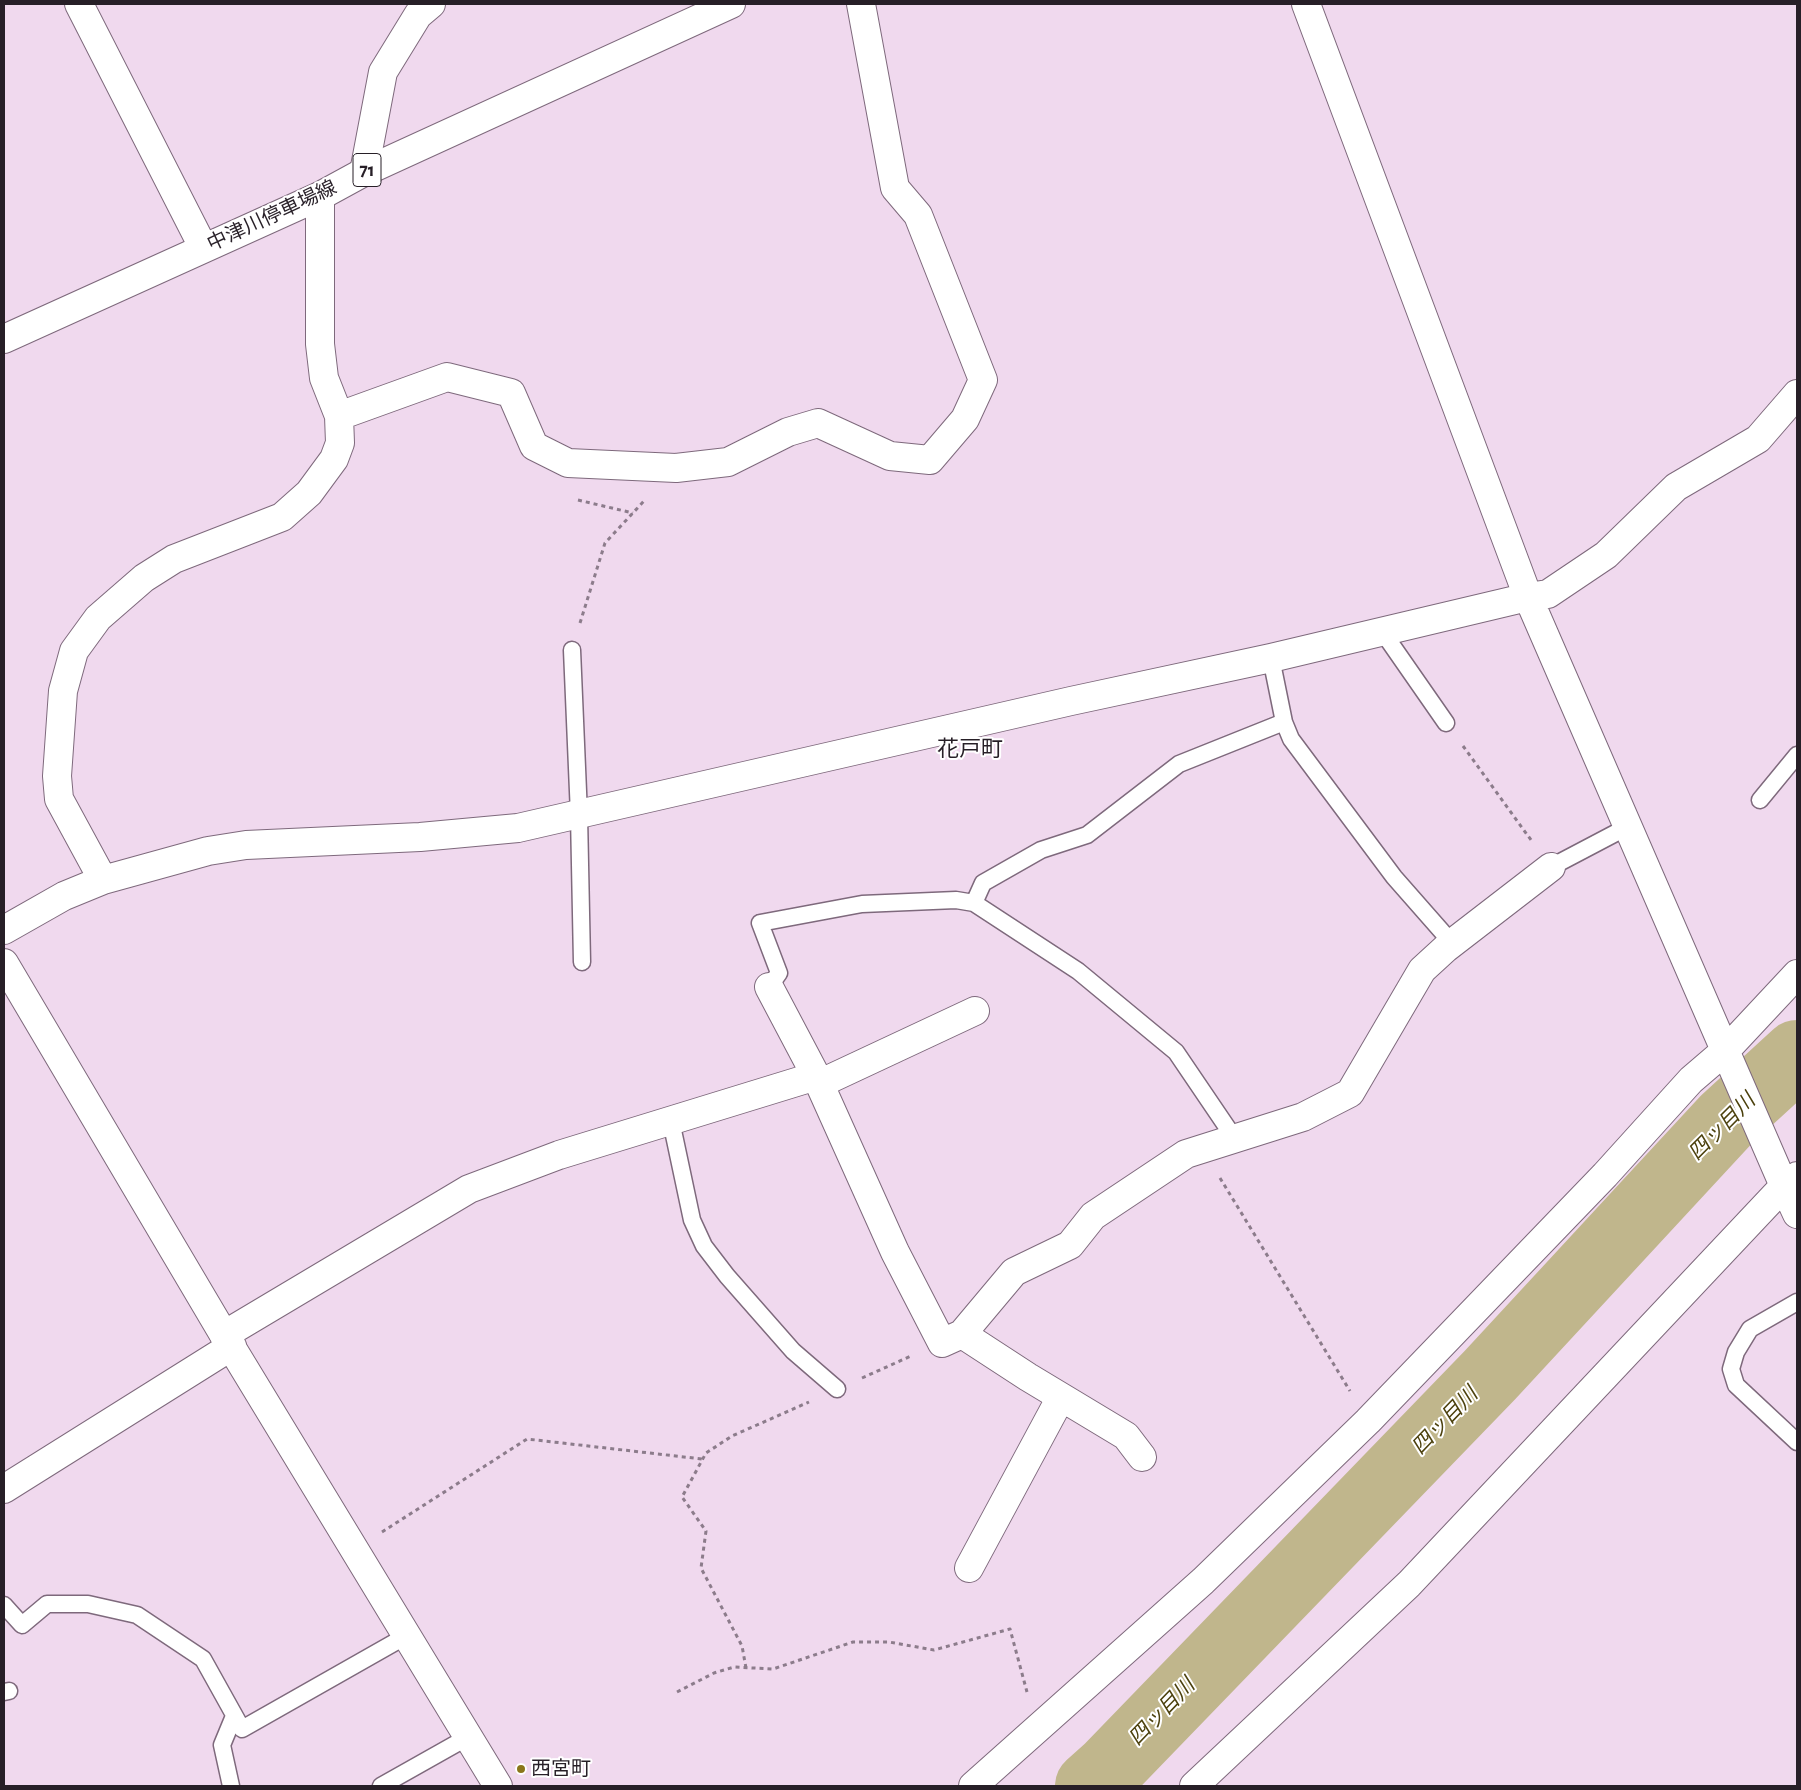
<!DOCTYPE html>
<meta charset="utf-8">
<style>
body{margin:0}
#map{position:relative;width:1801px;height:1790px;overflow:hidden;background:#f0d9ee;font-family:"Alegreya Sans",sans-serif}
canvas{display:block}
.frame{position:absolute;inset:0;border:5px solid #271f27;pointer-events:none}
</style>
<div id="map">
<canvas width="1801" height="1790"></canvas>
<div class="frame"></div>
</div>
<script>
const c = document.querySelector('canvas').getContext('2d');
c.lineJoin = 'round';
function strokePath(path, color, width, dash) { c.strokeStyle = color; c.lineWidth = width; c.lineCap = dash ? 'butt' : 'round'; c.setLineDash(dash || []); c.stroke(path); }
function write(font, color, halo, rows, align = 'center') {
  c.font = font + ' "Alegreya Sans","Noto Sans JP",sans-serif'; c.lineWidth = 4; c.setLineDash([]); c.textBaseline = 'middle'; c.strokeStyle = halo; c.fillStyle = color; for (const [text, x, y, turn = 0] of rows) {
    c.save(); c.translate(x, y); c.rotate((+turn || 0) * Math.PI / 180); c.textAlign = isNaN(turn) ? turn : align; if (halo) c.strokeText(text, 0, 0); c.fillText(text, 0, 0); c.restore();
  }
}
strokePath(new Path2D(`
 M1090 1786 1109 1769 1490 1375 1726 1120 1797 1055`), '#c0b68c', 70);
const service = new Path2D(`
 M1382 631 1446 723
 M572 650 579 815 582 962
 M1284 722 1291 739 1394 877 1452 943
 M1760 800 1797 755
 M1551 867 1629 826
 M974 903 983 883 1041 850 1087 835 1179 764 1284 722 1271 658
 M769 987 779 973 760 923 862 904 956 900 974 903 1078 971 1176 1052 1235 1139
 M671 1121 692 1220 704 1246 727 1276 793 1351 837 1389
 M1797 1302 1750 1329 1736 1352 1731 1369 1736 1385 1797 1442
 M4 1605 22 1625 47 1604H88L137 1615 203 1659 242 1729 406 1636
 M4 1692 9 1691
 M231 1786 222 1745 234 1716
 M381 1786 468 1737`);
const minor = new Path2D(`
 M79 4 203 247
 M1306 4 1528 597 1784 1186 1797 1214
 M364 172 383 72 418 15 431 4
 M339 416 447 377 511 393 534 446 568 463 676 468 728 462 788 432 818 423 890 456 930 460 965 419 983 380 918 215 895 188 861 4
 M103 880 59 799 57 776 63 691 74 651 98 618 144 578 174 559 282 517 309 493 334 459 340 443 339 416 324 378 320 344V196
 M4 930 64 896 103 880 208 851 246 845 420 837 518 828 1071 701 1271 658 1528 597 1548 594 1606 555 1676 487 1758 439 1797 394
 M769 987 816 1076
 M819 1084 975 1011
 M962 1334 1028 1377 1126 1436 1142 1457
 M224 1335 469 1189 559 1155 816 1076 895 1252 942 1343 962 1334 1014 1272 1070 1245 1093 1216 1186 1154 1303 1117 1350 1093 1422 970 1446 948 1551 867
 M4 1489 232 1346
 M969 1568 1061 1397
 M973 1786 1203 1581 1368 1421 1605 1175 1691 1080 1726 1050 1797 974
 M1194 1786 1409 1584 1784 1186 1797 1176`);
const tertiary = new Path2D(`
 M4 963 224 1335 498 1786`);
const primary = new Path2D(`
 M4 339 320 196 364 172 731 4`);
strokePath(service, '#7e697c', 19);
strokePath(minor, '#7e697c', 30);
strokePath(tertiary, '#7e697c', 30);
strokePath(primary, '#7e697c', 30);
strokePath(new Path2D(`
 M578 500 633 513
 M580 623 605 543 644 501
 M1463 746 1531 840
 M1220 1178 1350 1391
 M862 1378 911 1356
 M382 1532 527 1439 702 1459
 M746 1668 742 1646 701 1568 706 1531 682 1497 706 1453 732 1436 809 1402
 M677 1692 714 1673 734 1667 773 1669 853 1642H889L934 1650 1010 1629 1027 1692`), '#8c7c8b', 3, [4, 4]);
strokePath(service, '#fff', 16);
strokePath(minor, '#fff', 28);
strokePath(tertiary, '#fff', 28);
strokePath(primary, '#fff', 28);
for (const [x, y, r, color] of [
 [521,1769,5,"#8a761a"]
]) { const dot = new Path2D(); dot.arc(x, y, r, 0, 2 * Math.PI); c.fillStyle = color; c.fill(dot); strokePath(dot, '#fff', 2); }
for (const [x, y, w] of [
 [367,170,28]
]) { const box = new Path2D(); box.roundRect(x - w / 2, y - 16.5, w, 33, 4); c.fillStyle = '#fff'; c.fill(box); strokePath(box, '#271f27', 1); }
write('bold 19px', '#271f27', null, [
 ["71",367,170]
]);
write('20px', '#271f27', '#fff', [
 ["中津川停車場線",272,216,-25]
]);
write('20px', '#271f27', '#fff', [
 ["西宮町",531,1769]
], 'left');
write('italic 21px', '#4c410d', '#fff', [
 ["四ッ目川",1722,1127,-45],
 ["四ッ目川",1445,1421,-46],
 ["四ッ目川",1162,1712,-46]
]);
write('22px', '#271f27', '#fff', [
 ["花戸町",970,749]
]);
</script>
